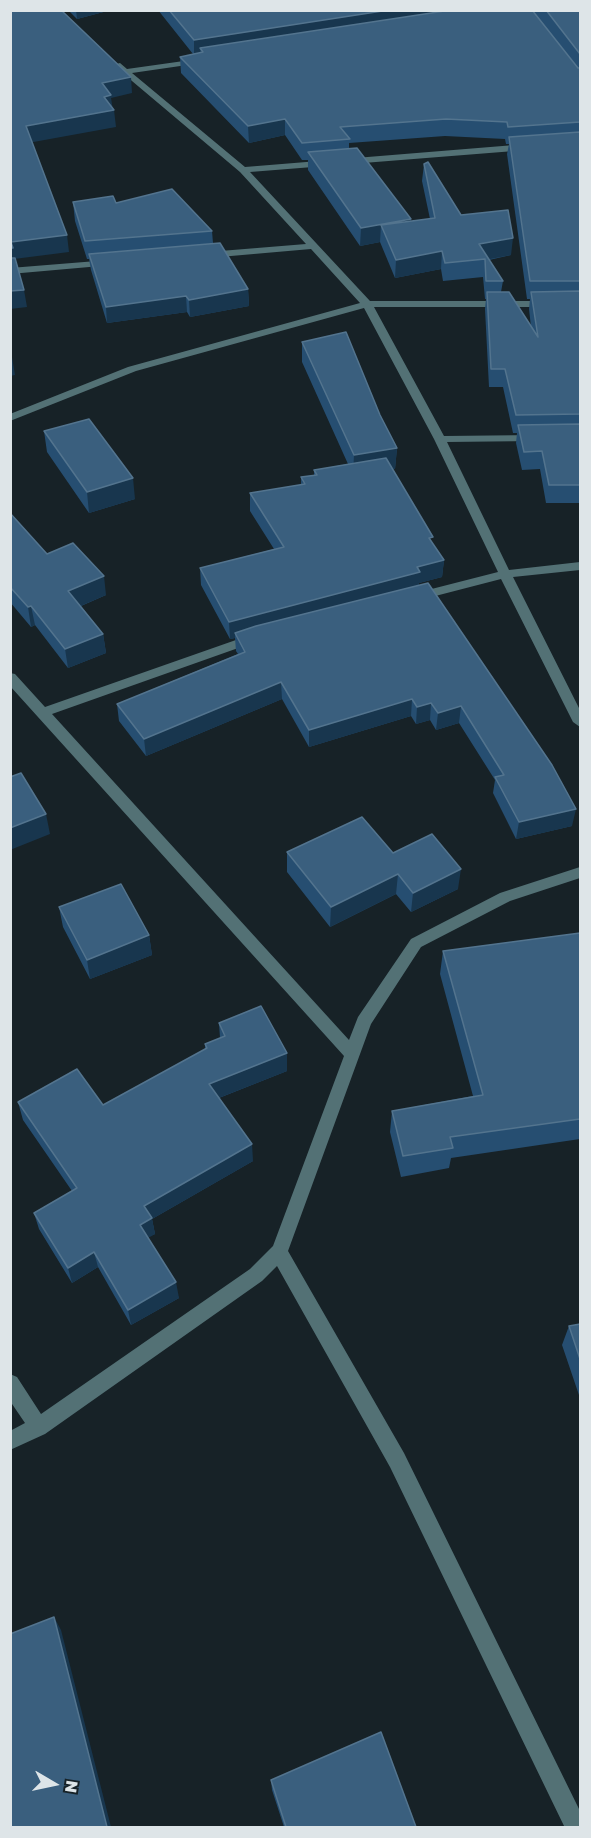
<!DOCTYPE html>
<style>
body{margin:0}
#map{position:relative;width:591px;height:1838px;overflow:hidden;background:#172227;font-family:"Golos Text",sans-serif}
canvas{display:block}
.frame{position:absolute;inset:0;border:12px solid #dee5e8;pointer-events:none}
.north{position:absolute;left:24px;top:1754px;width:60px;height:60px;-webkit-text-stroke:4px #172227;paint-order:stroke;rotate:99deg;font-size:16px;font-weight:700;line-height:24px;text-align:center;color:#dee5e8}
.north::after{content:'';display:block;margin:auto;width:21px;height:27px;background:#dee5e8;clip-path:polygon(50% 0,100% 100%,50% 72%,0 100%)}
</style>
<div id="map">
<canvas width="591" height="1838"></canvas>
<div class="frame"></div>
<div class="north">N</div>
</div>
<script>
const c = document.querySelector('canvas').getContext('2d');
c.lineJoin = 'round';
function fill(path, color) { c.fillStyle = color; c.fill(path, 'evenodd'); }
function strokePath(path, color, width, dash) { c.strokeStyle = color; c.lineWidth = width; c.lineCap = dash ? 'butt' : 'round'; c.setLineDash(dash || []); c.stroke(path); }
fill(new Path2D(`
 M198 59H201V63L132 73 245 167 527 144 531 147 527 150 250 172 370 301H580V307H374L444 436 536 435 542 438 536 441 447 442 509 570 580 562V570L513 577 580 710V727L573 722 501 579 416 601 410 597 412 594 498 572 434 439 364 308 136 371 10 421V414L128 367 360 303 311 249 208 258 203 255 208 252 306 244 240 172 113 65 120 63 127 69Z
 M109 260 112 261V265L10 274V268Z
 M253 634 259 638 258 641 52 714 349 1040 358 1017 411 939 500 893 580 867V878L510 901 421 947 371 1024 288 1251 404 1453 580 1811V1828H565L390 1467 277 1266 262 1281 45 1434 10 1450V1431L25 1423 10 1401V1374L17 1377 41 1414 250 1269 273 1246 344 1056 10 686V673L15 674 45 707Z`), '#537175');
fill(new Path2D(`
 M68 10H111L77 19Z
 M158 10H532L533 12V10H580V503H546L540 469 522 470 516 443 517 433H513L503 387H489L485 309 486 299H485L483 277 443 281 441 269 395 278 380 242 360 246 308 170V160H302L285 135 249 143 181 73 180 57 193 54ZM445 136 505 139 506 144H509L507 154 527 299H530L529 309 531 327 501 292 503 281 489 260 511 255 461 215 424 164 422 181 430 219 411 221V219L349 149V143Z
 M73 202 116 203 212 231 213 243 248 289 249 306 190 317 187 312 107 323 91 270 89 259H87L75 221Z
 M302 342 380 415 397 448 395 469H393L432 543 444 560 442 577 419 583V585L572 826 516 839 493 793 495 780 459 723 436 730 430 720 416 724 411 716 309 747 282 699 146 756 119 721 117 704 238 654 236 651 235 638 230 639 201 585 200 568 274 549 250 511V493L301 485V477L314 475V470L348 464 302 362Z
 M44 431 135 499 89 513 47 452Z
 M10 513 47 554 106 595 81 606 103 634 106 653 68 668 35 625 31 627 10 602Z
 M287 852 393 853 458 889 411 912 396 894 330 927 287 872Z
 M59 907 149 935 152 955 90 979 63 927Z
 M580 933V1139L451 1158 449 1168 401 1177 390 1132 392 1111 473 1096 440 974 443 951Z
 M219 1023 287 1053V1071L219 1098 253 1161 152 1219 155 1234 148 1237 179 1298 131 1325 98 1267 72 1283 39 1229 34 1213 72 1191 23 1120 18 1102 103 1105 205 1049V1044L220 1038Z
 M580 1324V1398L562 1345 569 1326Z
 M271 1780 416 1827H284L272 1790Z`), '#264e71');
fill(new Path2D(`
 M76 10H111L77 19Z
 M389 10H492L200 48 201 55 194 56V40Z
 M131 77 132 93 111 98 113 110H114L116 127 28 143 26 126 102 83Z
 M285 119V135L249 143 248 126Z
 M411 219 410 237 381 225 380 242 360 246 361 228Z
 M67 235 69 252 14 259 10 266 11 242Z
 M513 238 511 255 485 260 479 244Z
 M442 251 441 269 395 278 396 260Z
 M248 289 249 306 190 317 189 300Z
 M24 290 27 307 10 309V291Z
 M186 296 187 312 107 323 106 307Z
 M10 357H12L15 375 10 376Z
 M397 448 395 469 353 475 354 455Z
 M133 478 135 499 89 513 87 492Z
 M444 560 442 577 419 583V590L235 633V638L230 639 229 622 417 567Z
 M104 576 106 595 71 610 68 591Z
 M31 606 35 625 31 627 28 607Z
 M103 634 106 653 68 668 65 649Z
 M281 682 282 699 146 756 144 739Z
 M412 699 411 716 309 747V730Z
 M431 703 430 720 416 724 417 707Z
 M461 706 459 723 436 730 438 713Z
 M576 809 572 826 516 839 519 822Z
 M46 814 50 834 10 850V828Z
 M461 869 458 889 411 912 413 893Z
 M398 874 396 894 330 927 331 907Z
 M149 935 152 955 90 979 87 960Z
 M287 1053V1071L211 1101 209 1084Z
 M252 1144 253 1161 152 1219 155 1234 143 1241 140 1225 144 1206Z
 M94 1252 98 1267 72 1283 68 1268Z
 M176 1282 179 1298 131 1325 128 1310Z
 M54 1617 61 1630 111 1827H107Z`), '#18364e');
const building = new Path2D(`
 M10 10H61L131 77 102 83 111 95 104 97 114 110 26 126 67 235 11 242 13 248H10Z
 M169 10H389L194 40Z
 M451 10H532L578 68H580V122L508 127 507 122 446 119 340 127 350 139 302 143 285 119 248 126 180 57 203 52 200 48Z
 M546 10H580V54Z
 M580 132V281H530L509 137Z
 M357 148 411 219 361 228 308 152Z
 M428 162 461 215 508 210 513 238 479 244 503 281H486L485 259 445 263 442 251 396 260 381 225 435 218 424 164Z
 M172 189 212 231 85 241 73 202 113 196 116 203Z
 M220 243 248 289 189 300 186 296 106 307 89 254Z
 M10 258H15L24 290 10 291Z
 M580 291V414L516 415 505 369H491L487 292H509L538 337 531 292Z
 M346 332 380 415 397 448 354 455 302 342Z
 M89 419 133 478 87 492 44 431Z
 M580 424V485H549L542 451 524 452 518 425Z
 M386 458 433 537 429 538 444 560 417 567 420 572 229 622 200 568 284 547 250 493 305 484 301 477 317 475 314 470Z
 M10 513 47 554 73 543 104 576 68 591 103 634 65 649 31 606 28 607 10 587Z
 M428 583 552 765 576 809 519 822 495 777 504 775 461 706 438 713 431 703 417 707 412 699 309 730 281 682 144 739 117 704 245 652 235 633 256 626Z
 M21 773 46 814 10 828V777Z
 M362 817 393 853 432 834 461 869 413 893 398 874 331 907 287 852Z
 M121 884 149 935 87 960 59 907Z
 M580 933V1119L450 1137 453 1148 403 1156 392 1111 483 1095 443 951Z
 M261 1006 287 1053 209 1084 252 1144 144 1206 152 1218 140 1225 176 1282 128 1310 94 1252 68 1268 34 1213 77 1188 18 1102 77 1069 103 1105 207 1048 205 1044 225 1036 219 1023Z
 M580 1324V1359L569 1326Z
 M54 1617 107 1827H10V1634Z
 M381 1732 416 1827H286L271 1780Z`);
fill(building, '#3a5f7e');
strokePath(building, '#53748e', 1.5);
</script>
